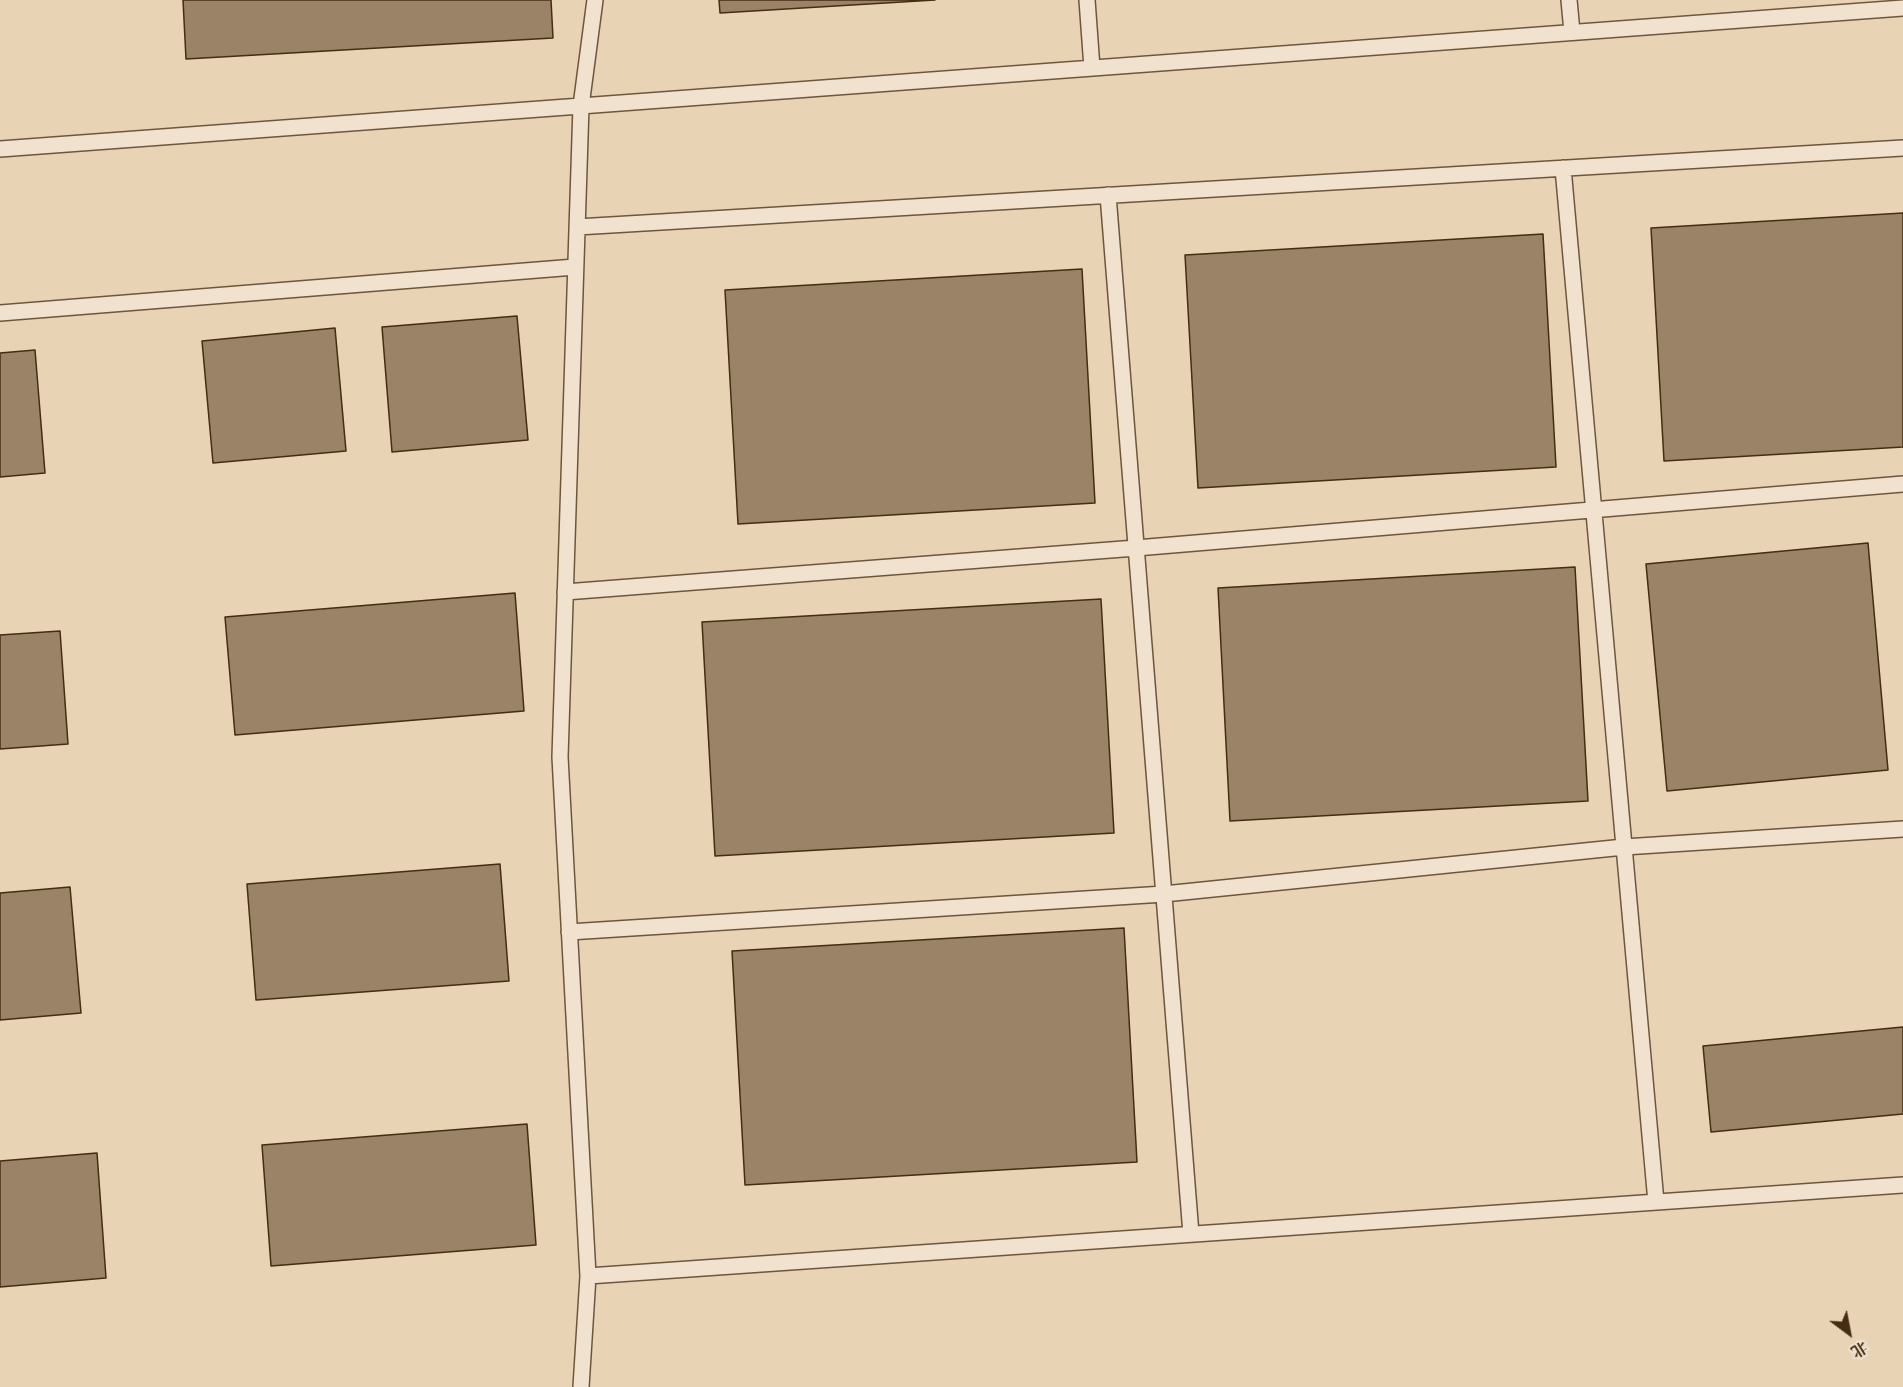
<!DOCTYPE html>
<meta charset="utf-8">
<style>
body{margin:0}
#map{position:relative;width:1903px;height:1387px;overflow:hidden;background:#e8d3b5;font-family:"IM FELL English","Noto Serif SC",serif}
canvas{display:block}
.north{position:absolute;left:1819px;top:1303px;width:60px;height:60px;-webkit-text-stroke:4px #f0e2cf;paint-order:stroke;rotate:148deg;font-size:16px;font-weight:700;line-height:24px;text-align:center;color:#452c13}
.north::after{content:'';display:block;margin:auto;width:21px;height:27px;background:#452c13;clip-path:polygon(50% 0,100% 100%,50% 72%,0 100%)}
</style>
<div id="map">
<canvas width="1903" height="1387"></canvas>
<div class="north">北</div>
</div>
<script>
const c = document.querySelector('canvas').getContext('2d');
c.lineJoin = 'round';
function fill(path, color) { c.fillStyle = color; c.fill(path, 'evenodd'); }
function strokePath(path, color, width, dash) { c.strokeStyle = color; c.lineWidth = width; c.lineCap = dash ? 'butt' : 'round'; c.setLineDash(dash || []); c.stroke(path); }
const building = new Path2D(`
 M183 0H551L553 38 186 59Z
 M719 0H935L720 13Z
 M1903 213V447L1664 461 1651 228Z
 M1543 234 1556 467 1198 488 1185 255Z
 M1082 269 1095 503 738 524 725 290Z
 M517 316 528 440 392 452 382 327Z
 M335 328 346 451 213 463 202 341Z
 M35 350 45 473 0 477V353Z
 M1868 543 1888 770 1667 791 1646 564Z
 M1575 567 1588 801 1230 821 1218 588Z
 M515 593 524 711 235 735 225 617Z
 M1101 599 1114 833 715 856 702 622Z
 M60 631 68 744 0 749V635Z
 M500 864 509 981 256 1000 247 884Z
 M70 887 81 1013 0 1020V893Z
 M1124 928 1137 1162 745 1185 732 951Z
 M1903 1027V1114L1711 1132 1703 1046Z
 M527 1124 536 1245 271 1266 262 1145Z
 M97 1153 106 1278 0 1287V1161Z`);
fill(building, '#9a8367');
strokePath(building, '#452c13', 1.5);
const lane = new Path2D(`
 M1087 0 1092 68
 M1569 0 1572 32
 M0 149 1903 8
 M1563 168 1656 1202
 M1108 195 1191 1234
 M577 227 1903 148
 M0 313 575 267
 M565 592 1136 548 1903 484
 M569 932 1164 894 1624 847 1903 829
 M588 1276 1903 1185
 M581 1387 588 1276 560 757 581 106 595 0`);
strokePath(lane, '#6e563c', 18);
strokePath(lane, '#f0e2cf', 15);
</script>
